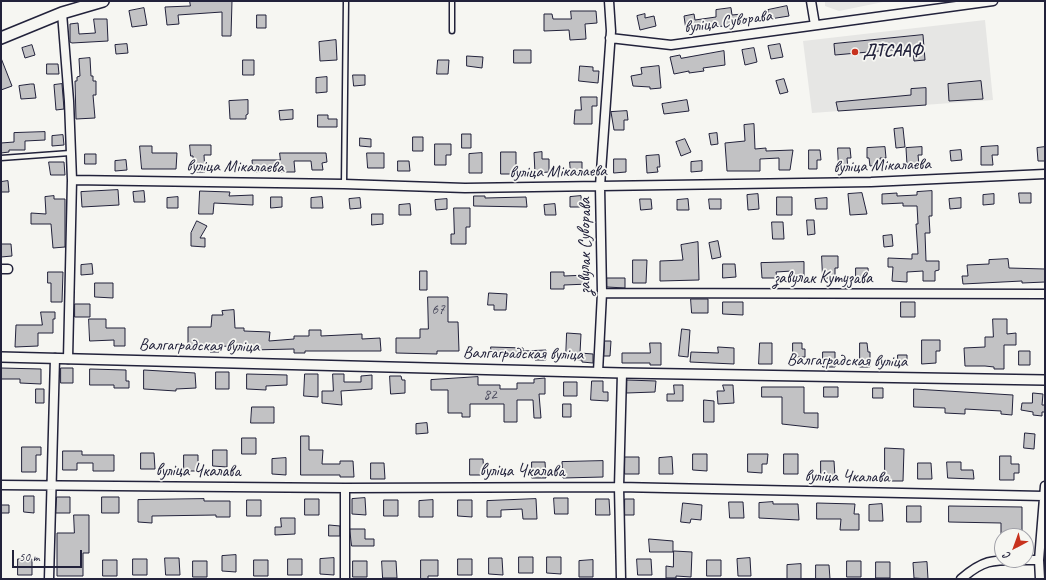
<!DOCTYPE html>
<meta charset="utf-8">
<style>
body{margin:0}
#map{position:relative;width:1046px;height:580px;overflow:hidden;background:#f6f6f2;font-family:Caveat,sans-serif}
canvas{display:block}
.frame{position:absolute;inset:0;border:2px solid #22223b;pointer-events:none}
.north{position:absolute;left:994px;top:528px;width:40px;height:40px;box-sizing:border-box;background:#f6f6f2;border:1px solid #a1a1a9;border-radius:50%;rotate:221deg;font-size:11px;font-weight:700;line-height:16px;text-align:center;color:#22223b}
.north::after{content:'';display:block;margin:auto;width:14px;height:18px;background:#c8321e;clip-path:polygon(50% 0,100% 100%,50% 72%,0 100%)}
.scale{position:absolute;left:12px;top:550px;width:70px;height:18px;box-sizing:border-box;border:2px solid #22223b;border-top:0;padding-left:5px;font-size:12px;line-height:14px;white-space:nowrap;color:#22223b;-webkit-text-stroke:3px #f6f6f2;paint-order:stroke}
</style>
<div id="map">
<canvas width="1046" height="580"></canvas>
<div class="frame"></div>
<div class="north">С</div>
<div class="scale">50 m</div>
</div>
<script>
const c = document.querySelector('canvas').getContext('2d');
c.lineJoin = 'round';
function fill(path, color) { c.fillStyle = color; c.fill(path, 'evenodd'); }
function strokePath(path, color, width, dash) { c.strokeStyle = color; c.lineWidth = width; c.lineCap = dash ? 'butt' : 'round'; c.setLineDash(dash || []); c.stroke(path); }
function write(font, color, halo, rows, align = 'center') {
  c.font = font + ' Caveat,sans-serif'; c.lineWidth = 3.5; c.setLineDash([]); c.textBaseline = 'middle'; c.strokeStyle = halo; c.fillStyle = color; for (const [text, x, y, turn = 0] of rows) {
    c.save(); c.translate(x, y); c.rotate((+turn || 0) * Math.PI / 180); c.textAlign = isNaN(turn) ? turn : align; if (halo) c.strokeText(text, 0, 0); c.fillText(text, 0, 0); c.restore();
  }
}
fill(new Path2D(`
 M825 1H888L839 11 825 6Z
 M985 20 993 100 812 113 803 41Z`), '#e6e6e4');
const building = new Path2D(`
 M190 1H232L231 36H222V12L178 15 179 24 167 25 165 7 190 6Z
 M787 6 789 16 770 19 768 10Z
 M144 8 147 25 132 27 129 11Z
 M731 8 732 15 742 14 743 24 686 30 684 16 694 14 695 20 716 17V10Z
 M571 11H596L597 23 585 24 586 39 570 40 569 30 544 31V14H552L553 19H571Z
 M645 14V18L654 16 656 26 640 30 637 16Z
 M257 15H266V28H257Z
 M94 19H107L108 41 72 43 70 42V24L78 23 79 34 95 33Z
 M923 35 925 60 914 61 913 48 835 55 834 44Z
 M336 40 337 60 320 61 319 42Z
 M127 44 128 53 116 54 115 45Z
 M780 44 783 57 771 59 768 46Z
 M32 45 35 55 25 58 22 48Z
 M754 48 757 62 745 65 742 50Z
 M514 50H531V63H514Z
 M724 51 725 65 703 68 704 71 689 73V71L674 74 670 57 680 55 681 58Z
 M467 56 483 57 482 68 467 66Z
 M1 58 12 86 1 90Z
 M90 58 91 76H93V81H96V95H93L95 118 76 119 75 81H77V77L80 76 79 59Z
 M243 60H254V75H243Z
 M438 60H449L448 74H437Z
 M47 64H58L59 74H47Z
 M580 66 593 67V71H599L598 83 579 81Z
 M659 66 661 88 650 89V87L633 86 631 76 642 74 641 68Z
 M353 75H365V85L354 86Z
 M327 77V92L316 93V78Z
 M784 79 788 92 780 94 776 81Z
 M981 81 983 99 949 101 948 84Z
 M31 84H34L36 98 21 99 19 86Z
 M62 84 64 109 56 110 54 85Z
 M926 88V105L838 111 836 102 911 95V89Z
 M581 97H597V106H592V124H574L575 110H581Z
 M248 100V114L246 115V119H230L229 101Z
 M687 100 689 111 664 114 662 104Z
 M293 110V119L280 120 279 111Z
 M627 111 628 120H624V130H614L611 112Z
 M318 115H328V119H337V127H318Z
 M754 124 755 149 766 148V151L793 150 790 170H779V158L760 159V171H727L725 143 745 141 744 125Z
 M903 128 905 147 896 148 894 129Z
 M45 132V140L25 141V150H9V152L1 153V143L14 142V133Z
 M717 133 718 144 711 145 709 134Z
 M462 134H471V148H462Z
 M63 135 64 145 52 146V136Z
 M413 137H423V151H413Z
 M360 138 371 139V147L360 146Z
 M685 139 691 152 681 156 676 142Z
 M435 144H451V155H446V165H435Z
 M190 145H211V155H204L205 172H194L193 156H191Z
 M140 146H152V153H177L176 169H142Z
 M998 146V155H992L993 165H981V147Z
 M885 147 886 158H880L881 165 870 166 869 158H867V148Z
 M922 147V155H918L919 165H907L906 148Z
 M1045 147V161H1038L1037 148Z
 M838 148H850L851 158H847L848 169H839Z
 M809 150H820L821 160H817V169H809Z
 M961 150 962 160 951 161 950 151Z
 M501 152H516V174H501Z
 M542 152V159H549V172L535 173 534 153Z
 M280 153H326L327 162 322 163 323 170H312L311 161H294L295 172H281V169L262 170V172H253L252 160H280Z
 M367 153H384V168H368Z
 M482 153V173H469V154Z
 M85 154H96V164H85Z
 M659 155 660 167H657L658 172 647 173 646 156Z
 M614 159H626V172L614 173Z
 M126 160 127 170 115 171V161Z
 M398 161H409L410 171H398Z
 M702 161V171L691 172V162Z
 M49 162H64L65 175H51Z
 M570 162H582V172L571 173Z
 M8 181 9 192H1V182Z
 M118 190 119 205 82 207 81 192Z
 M144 191 145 202H134L133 192Z
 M200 191 230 192 229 196 253 195V205L214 203 213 214H199Z
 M932 191V216H929L930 233H925L926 261H939V270L935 271V281H923V271L907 272V282L892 281 893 267H888V258L912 259V254H918L916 224H918L917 206H903V203L882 204V194L897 193V196L917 195V192Z
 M862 193 867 214 850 215 848 194Z
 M1019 193H1031V203H1020Z
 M758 194 759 209 748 210 747 195Z
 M994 194V204L983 205V195Z
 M54 196V199H65V247L53 248 51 224H31V213L46 214 45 197Z
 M474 196H485V198L526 197 527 207 474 206Z
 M581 196 582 207H570V197Z
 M178 197V208H167V198Z
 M271 197H282V207L271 208Z
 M322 197 323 208H311V198Z
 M777 197H792V215H777Z
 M360 198 361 208 350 209 349 199Z
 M827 198V209H816L815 199Z
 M961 198V208L950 209 949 199Z
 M447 199V209L436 210 435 200Z
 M640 199H651L652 209 641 210Z
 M688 199 689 210H677V200Z
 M709 199H721V209H710Z
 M410 204 411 215H399V205Z
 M555 204 556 215H545L544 205Z
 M454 208H470V227H466V244H451V234H454Z
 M372 214H383V224L372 225Z
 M807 220H814L815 234 808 235Z
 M197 221 207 226 200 238H205V247L191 246V233Z
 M772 222H783L784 239H773Z
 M892 235 893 246 884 247 883 236Z
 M718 241 721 257 712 259 709 243Z
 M698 242 699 280 660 281V261L683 260 681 245Z
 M1 244H11L12 256 1 257Z
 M822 256H838V268H835V278H823Z
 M1008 259 1009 268 1045 269V282L1022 283V281L963 284 962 276H968L967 265 989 264V260Z
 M633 260H647L646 283H633Z
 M804 262V280H792V271L776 272 777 278H762L761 263Z
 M92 264 93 274 81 275V265Z
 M723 264H735L736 277 723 278Z
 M856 268H868L869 282H856Z
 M420 271H427V290H420Z
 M48 272H63L62 302H51V283H48Z
 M551 272H564V276L588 275 589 284 564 285V289H551Z
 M607 278H625V288L607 287Z
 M95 283H113V298L95 297Z
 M489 293 507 294 506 310H494V305H488Z
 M428 297H448V322H458L459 351H437V354L396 353V338H420V329H428Z
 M691 299H708V313H692Z
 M723 302H743V315L723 314Z
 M901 302H915V317H901Z
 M75 304H90V317H75Z
 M234 310 235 328H244V331L270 332 269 341 294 339V336H309V330H321V336L362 334V339L380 338 381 351H305V353H294V349L251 350 252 347 219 346V352H210V345H188V327H211L212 315H223L222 311Z
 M41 312H55V319H53V333H38V346L15 347 16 325H42Z
 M89 319H106V328H125V346H114V340L90 341Z
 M993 319H1007V334L1016 333V345H1004V369H994V367L985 366H965L964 348 985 347V337H993Z
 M682 329 690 330 688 357 679 356Z
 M567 333 581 334 580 353 593 354V363L582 362V360L566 359Z
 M922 340H940V351H936V363L922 364Z
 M605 341H611L610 356H604Z
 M650 343H661V365H650V363H622V353H650Z
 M760 343H772V364H759Z
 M793 343H802V349H805V357H793Z
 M860 343H867L868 352H870V367H860Z
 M491 347 523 348V351L546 350V360H535V358L492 357Z
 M718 347 734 348V364L690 362 691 352 718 353Z
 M1019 351H1030V365H1019Z
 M823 352H835V367H823Z
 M898 355H907V365H898Z
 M1 368 41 369V384L20 383V379H1Z
 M61 368H73V383H61Z
 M90 369 126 370V381H129V388H114V385H90Z
 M144 370 195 373 196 388 176 389V391L144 389Z
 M216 372H229V389H216Z
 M247 374 287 375V385L266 386V390L247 389Z
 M305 374H318V397L304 396Z
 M333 374H344V382H361V376L372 375V389L341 391 342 405 322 403V391H333Z
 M390 376H401L402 380H405V393L391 394Z
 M478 377V385H500V389H517V383H534V379L545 378V394H539L541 418H534L533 400H517V422H504V404H470V417H462V413H448V390H431V380Z
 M627 380 656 381 655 392 627 393Z
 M592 381H603V392H608V401L591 400Z
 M564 382H577V396H564Z
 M674 385H683V401H667V394H674Z
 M723 385H733L734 403 718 404 717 391H724Z
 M762 387H804V413H818V428L782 424V397H762Z
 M824 387H838V397H824Z
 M873 388H883V398H873Z
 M36 389H44V403H36Z
 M914 389 1013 395 1012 415 1001 414V411L965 409V414L945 413V408L914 407Z
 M1033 393 1043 394 1042 405H1045V412H1042V416L1033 415V412L1021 410 1022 403H1032Z
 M704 400 714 401V422H704Z
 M563 404H571V417H563Z
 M252 407H274V423H251Z
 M427 423 428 433 416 434V424Z
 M1025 433 1035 434 1034 449 1024 448Z
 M301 436H309V450H323L322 464H340V461H353L354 477H340V475H301Z
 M242 438H256V454H242Z
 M22 447H41V455H36V472H22Z
 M885 448 904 449 903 481H885Z
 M213 450H227V467L213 466Z
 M63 451H82V455H114V471H93V463H77V470H63Z
 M141 453H154L155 469H141Z
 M693 454H707V471L693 470Z
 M748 454H768L767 464H762V473L748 472Z
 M784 454H798V474H784Z
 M184 455H198V471H184Z
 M1000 456H1011V464H1019V473H1014V480H1000Z
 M625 457H639V474H625Z
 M672 457 673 474H659V458Z
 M286 458V475L272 474V459Z
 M470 459H483L484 475H470Z
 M603 461V477L563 478 562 462Z
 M821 461H834L835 477H821Z
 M532 462H545L546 478H532Z
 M947 462H961V470H973L974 479 948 478Z
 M371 463H384L385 479H371Z
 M918 463H931L932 479H918Z
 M24 496H34V513L24 512Z
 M57 497H70V513H56Z
 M102 497H119V513H102Z
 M365 498 366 515 352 514V499Z
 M554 498H568V514H555Z
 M204 499V501H230V517H216V515L152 516V523L138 522V500Z
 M305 499H319V515H305Z
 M536 499 537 519H523L522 509 501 510V517H487V501Z
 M596 499H609L610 515H596Z
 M625 499H634V515H625Z
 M247 500H261V516H247Z
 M384 500H398V516H384Z
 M433 500V517H419V501Z
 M458 500H472V517L458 516Z
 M729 502H743L744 518H730Z
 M773 502V504H798L799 520 759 518V503Z
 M683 503 702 505 701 520 691 519 690 523 681 522Z
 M817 503 855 504 854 514H859V530H840L841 519H817Z
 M882 504 883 521H869V505Z
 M1 505H9V513H1Z
 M907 506H921V522H907Z
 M949 506 1022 507V536H1001V523L949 522Z
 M74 515H89V553H83V576H57V533H74Z
 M281 518H295V534L275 535V527H281Z
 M329 525 340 526V536H329Z
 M350 529H365V539H374V546H352Z
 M649 539 673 541V552H650Z
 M674 551 692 552 691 577 676 576V578H666V566L673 567Z
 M236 555V572L222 571V556Z
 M519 557H533V573H519Z
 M547 557H561V574L547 573Z
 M165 558H179L180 575H166Z
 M334 558V575L320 574V559Z
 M489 558H502L503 575 489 574Z
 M750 558 751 576H738L737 559Z
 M18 559H32V575H18Z
 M133 559H147V575H133Z
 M288 559H302V575H288Z
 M458 559H472V575H458Z
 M637 559H651L652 575H638Z
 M103 560H117V576H103Z
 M254 560H268V576H254Z
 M421 560H438V576H428V579H421Z
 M593 560V577H579V561Z
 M707 560H721V576H707Z
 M193 561H207V577H193Z
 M353 561H367V577H353Z
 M382 561H396L397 578H383Z
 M847 561H861V577H847Z
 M876 562H890V578H876Z
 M927 562 928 579 914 578 913 563Z
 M801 564V579H787V565Z
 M816 565H829L830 579H816Z`);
fill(building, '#c2c2c4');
strokePath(building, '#22223b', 1);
const service = new Path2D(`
 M452 31V1
 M1 158 70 153
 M344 184 346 1`);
const minor = new Path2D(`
 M811 1 815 25
 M62 13 69 101 72 180 68 359
 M610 38 671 45 993 1
 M72 180 344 184 465 188 871 182 1045 174
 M1 269H8
 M602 293 1045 294
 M598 372 602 293 600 186 611 31 609 1
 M1 485 345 488 619 487 1043 496
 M1026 560H1039
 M49 579 55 358
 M345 579V488
 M621 579 619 487 622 373
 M961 579C984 559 993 560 1022 560
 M1040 579 1039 560 1045 486`);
const tertiary = new Path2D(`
 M1 357 622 373 1045 380`);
const secondary = new Path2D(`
 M1 38 62 13 103 1`);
strokePath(service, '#22223b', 7);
strokePath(minor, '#22223b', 11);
strokePath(tertiary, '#22223b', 12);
strokePath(secondary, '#22223b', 14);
strokePath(service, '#f6f6f2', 4);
strokePath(minor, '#f6f6f2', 8);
strokePath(tertiary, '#f6f6f2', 9);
strokePath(secondary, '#f6f6f2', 11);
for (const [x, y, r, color] of [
 [855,52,4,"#c8321e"]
]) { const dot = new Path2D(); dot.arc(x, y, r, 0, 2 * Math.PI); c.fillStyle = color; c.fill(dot); strokePath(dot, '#f6f6f2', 1.5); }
write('15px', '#4a4a5d', null, [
 ["67",438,310],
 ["82",490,395]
]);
write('17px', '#22223b', '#f6f6f2', [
 ["вуліца Суворава",728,22,-8],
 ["вуліца Мікалаева",882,166,-2],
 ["вуліца Мікалаева",235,167,1],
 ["вуліца Мікалаева",558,172,-1],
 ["завулак Суворава",586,246,-90],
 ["завулак Кутузава",823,279],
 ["Валгаградская вуліца",199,346,1],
 ["Валгаградская вуліца",523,354,1],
 ["Валгаградская вуліца",847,361,1],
 ["вуліца Чкалава",198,472],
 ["вуліца Чкалава",522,472],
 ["вуліца Чкалава",847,477,1]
]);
write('bold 17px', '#22223b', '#f6f6f2', [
 ["ДТСААФ",863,52]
], 'left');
</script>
